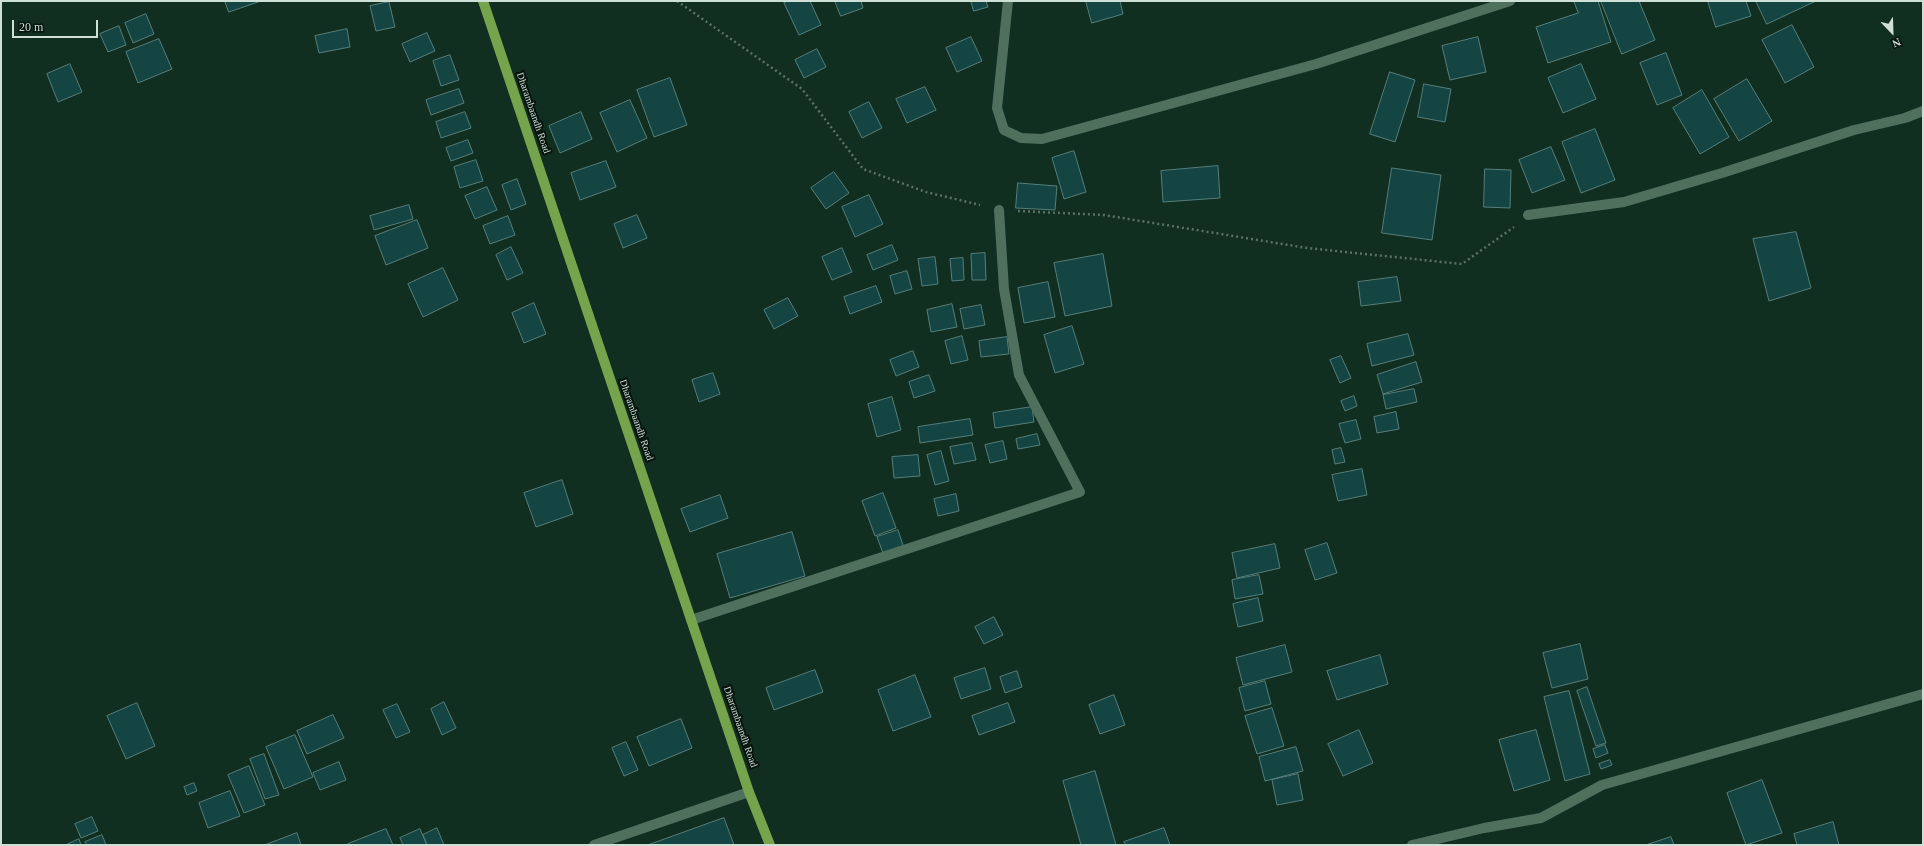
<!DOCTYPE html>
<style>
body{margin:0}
#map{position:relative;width:1924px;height:846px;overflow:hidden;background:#112f20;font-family:Georgia,serif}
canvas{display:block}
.frame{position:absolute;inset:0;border:2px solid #cedfd5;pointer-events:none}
.north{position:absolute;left:1872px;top:12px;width:40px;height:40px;-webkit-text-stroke:3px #08140e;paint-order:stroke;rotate:157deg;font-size:11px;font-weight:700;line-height:16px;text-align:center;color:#cedfd5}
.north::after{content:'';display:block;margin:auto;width:14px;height:18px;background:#cedfd5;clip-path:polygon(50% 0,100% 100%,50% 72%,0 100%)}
.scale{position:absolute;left:12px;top:20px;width:86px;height:18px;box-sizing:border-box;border:2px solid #cedfd5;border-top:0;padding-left:5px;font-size:12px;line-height:14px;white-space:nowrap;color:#cedfd5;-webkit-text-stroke:3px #08140e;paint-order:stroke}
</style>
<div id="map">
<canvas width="1924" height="846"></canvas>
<div class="frame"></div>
<div class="north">N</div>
<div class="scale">20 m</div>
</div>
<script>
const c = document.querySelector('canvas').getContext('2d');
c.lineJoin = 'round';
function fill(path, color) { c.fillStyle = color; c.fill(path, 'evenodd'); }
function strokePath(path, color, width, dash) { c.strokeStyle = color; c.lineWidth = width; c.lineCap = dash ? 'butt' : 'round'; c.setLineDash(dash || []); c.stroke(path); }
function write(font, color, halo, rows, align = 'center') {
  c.font = font + ' Georgia,serif'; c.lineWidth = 4; c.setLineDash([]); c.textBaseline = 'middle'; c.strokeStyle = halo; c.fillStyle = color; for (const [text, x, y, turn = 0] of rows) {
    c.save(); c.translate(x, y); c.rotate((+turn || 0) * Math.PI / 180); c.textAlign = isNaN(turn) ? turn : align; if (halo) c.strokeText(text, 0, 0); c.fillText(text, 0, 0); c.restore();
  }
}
const building = new Path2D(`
 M225 1H261L229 12Z
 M788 1H810L821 25 799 35 784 3Z
 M835 1H861L863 8 841 16Z
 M971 1H986L988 7 974 11Z
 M1086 1H1120L1123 14 1092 23Z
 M1574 1H1598L1611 42 1548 63 1536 27 1578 13Z
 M1601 1H1639L1655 40 1622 54Z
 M1708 1H1746L1751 16 1716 27Z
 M1756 1H1816L1767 24Z
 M389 2 395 27 376 31 370 6Z
 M146 14 154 34 133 43 125 23Z
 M1792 25 1814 67 1785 83 1762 40Z
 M119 26 126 45 108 52 100 34Z
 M347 29 350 47 319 53 315 36Z
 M427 33 435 51 410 62 402 44Z
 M971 37 982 61 957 72 946 48Z
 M1478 37 1486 72 1450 80 1442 46Z
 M159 39 172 69 138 83 126 52Z
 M817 49 826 67 804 78 795 60Z
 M1666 53 1682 95 1657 105 1640 63Z
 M450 55 459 80 441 86 433 61Z
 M70 64 82 92 58 102 47 74Z
 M1581 64 1596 99 1563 113 1548 78Z
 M1390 72 1415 80 1395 142 1370 134Z
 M670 78 687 125 654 137 637 90Z
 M1747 79 1772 121 1739 141 1714 99Z
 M1424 84 1451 89 1445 122 1418 117Z
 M925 87 936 110 907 123 896 99Z
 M459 89 464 103 431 115 426 100Z
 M1702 90 1729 137 1700 154 1673 108Z
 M630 100 647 138 617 152 600 113Z
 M869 102 882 128 862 138 849 112Z
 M465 112 471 128 441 138 436 122Z
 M581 112 592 139 560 153 549 126Z
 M1595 129 1615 180 1581 193 1562 142Z
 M468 140 473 153 451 161 446 148Z
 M1551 147 1565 180 1532 193 1519 160Z
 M1074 151 1086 192 1064 199 1052 158Z
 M476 160 483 181 460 188 454 167Z
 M606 161 616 187 580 200 571 173Z
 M1218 166 1220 198 1163 202 1161 171Z
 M1392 168 1441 175 1432 240 1382 233Z
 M1485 169 1511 170 1510 208 1484 207Z
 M834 172 849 193 826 209 811 188Z
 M517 179 526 204 511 210 502 185Z
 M1018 183 1057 186 1055 210 1016 208Z
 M487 187 497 210 475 219 465 196Z
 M869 195 883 224 855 237 842 207Z
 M409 205 413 219 374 230 370 216Z
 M637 215 647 238 623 248 614 224Z
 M508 216 515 235 490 244 483 226Z
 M417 220 428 248 386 265 375 236Z
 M1796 232 1811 288 1769 301 1753 239Z
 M892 245 898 260 873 270 867 255Z
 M511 247 523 273 507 280 496 255Z
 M842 248 852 272 832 280 822 257Z
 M985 253 986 280H972L971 254Z
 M1103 254 1112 306 1065 316 1054 263Z
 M935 257 938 284 922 286 918 259Z
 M963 258 964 280 952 281 950 259Z
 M443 268 458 300 423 317 408 284Z
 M907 271 912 289 895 294 890 276Z
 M1397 277 1401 301 1361 306 1358 282Z
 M1048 282 1055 317 1024 323 1018 288Z
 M876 286 882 302 850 314 844 297Z
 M788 298 798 316 774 329 764 310Z
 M534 303 546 334 524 343 512 313Z
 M952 304 957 327 931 332 927 310Z
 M981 305 985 325 964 329 960 309Z
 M1072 326 1084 364 1055 373 1044 335Z
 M1408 334 1414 355 1372 366 1367 344Z
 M962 336 968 360 951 364 945 341Z
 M1007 337 1009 354 981 357 979 341Z
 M913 351 919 367 896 376 890 360Z
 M1341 356 1351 378 1340 383 1330 360Z
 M1416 362 1422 382 1383 394 1377 375Z
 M713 373 720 394 699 402 692 380Z
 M929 375 935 391 914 398 909 382Z
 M1414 389 1417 402 1386 409 1383 395Z
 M1354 396 1357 406 1345 411 1341 401Z
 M892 397 901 430 877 437 868 404Z
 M1032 407 1034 422 995 428 993 413Z
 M1396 412 1399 429 1377 433 1374 417Z
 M970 419 973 435 920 443 918 427Z
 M1356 420 1361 439 1345 443 1339 424Z
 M1037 434 1040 445 1018 449 1016 439Z
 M1003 441 1007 459 990 463 985 445Z
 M972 443 976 460 954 464 950 447Z
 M1341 448 1345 462 1335 464 1332 450Z
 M941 451 949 481 935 485 927 455Z
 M918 455 920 476 894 478 892 457Z
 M1362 469 1367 495 1338 501 1332 475Z
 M562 480 573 514 536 527 524 493Z
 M883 493 896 528 875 536 862 501Z
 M956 494 959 511 938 516 934 499Z
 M720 495 728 518 690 532 681 509Z
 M898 530 904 548 884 556 877 537Z
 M792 532 805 576 730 598 717 554Z
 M1327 543 1337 573 1315 580 1305 550Z
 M1275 544 1280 568 1237 578 1232 553Z
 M1259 575 1263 594 1235 599 1232 580Z
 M1258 598 1263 621 1238 627 1233 604Z
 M994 617 1003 635 984 644 975 627Z
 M1580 644 1588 679 1552 688 1543 653Z
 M1285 645 1292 672 1243 685 1236 658Z
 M1380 655 1388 684 1337 700 1327 671Z
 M985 668 991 689 961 699 954 678Z
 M815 670 823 692 774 710 766 688Z
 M1017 671 1022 687 1005 693 1000 677Z
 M915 675 931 717 893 731 878 690Z
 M1265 681 1271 704 1245 711 1239 688Z
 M1587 687 1606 743 1596 746 1577 691Z
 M1569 691 1590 774 1565 781 1544 697Z
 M1114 695 1125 725 1100 734 1089 705Z
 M444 702 456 728 442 735 431 709Z
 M137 703 155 746 126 759 107 716Z
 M1008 703 1015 722 979 735 972 716Z
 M397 704 410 732 396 738 383 710Z
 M1272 708 1284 746 1257 754 1245 716Z
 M333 715 344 738 307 754 297 731Z
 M681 719 692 748 649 766 637 737Z
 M1359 730 1373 763 1343 776 1328 744Z
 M1536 730 1550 780 1514 791 1499 740Z
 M295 735 313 777 284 789 266 747Z
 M626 742 638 770 624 776 612 748Z
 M1605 745 1608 753 1596 758 1593 749Z
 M1296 747 1303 771 1265 781 1259 757Z
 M264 754 279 795 265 799 250 759Z
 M1610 760 1612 765 1601 769 1599 764Z
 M339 762 346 780 320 790 313 773Z
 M249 766 265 805 244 813 228 775Z
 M1095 771 1116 845H1081L1063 781Z
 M1298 774 1303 800 1277 805 1272 780Z
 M1762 780 1782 833 1746 845 1727 793Z
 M194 783 197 791 187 795 184 787Z
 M230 791 240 816 208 828 199 803Z
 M92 817 98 831 81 838 75 824Z
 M724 818 734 845H648Z
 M1833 822 1839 845H1797L1794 834Z
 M437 828 444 845H427L423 835Z
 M1164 828 1170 845H1126L1124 842Z
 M386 829 393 845H349L348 844Z
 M420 829 427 845H403L400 838Z
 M297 833 301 845H265Z
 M102 835 106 845H87L85 842Z
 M1671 837 1674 845H1646Z
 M79 839 81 845H66Z`);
fill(building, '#154542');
strokePath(building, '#567e7b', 1);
strokePath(new Path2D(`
 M677 1 802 89 863 169 926 192 980 205
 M1018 211 1104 215 1307 248 1462 264 1514 227`), '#5a7366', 2.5, [2, 3]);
strokePath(new Path2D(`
 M1008 1 997 108 1004 130 1021 138 1042 139 1316 64 1510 1
 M1528 215 1624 202 1722 173 1854 130 1905 118 1923 111
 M691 620 1080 492 1019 375 1004 289 999 210
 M594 845 749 792
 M1412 845 1484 828 1541 818 1602 785 1923 694`), '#50705e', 10);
strokePath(new Path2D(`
 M483 1 749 792 770 845`), '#75a44c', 10);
write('10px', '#cedfd5', '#08140e', [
 ["Dharambaandh Road",533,113,71],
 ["Dharambaandh Road",636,420,71],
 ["Dharambaandh Road",740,727,71]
]);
</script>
